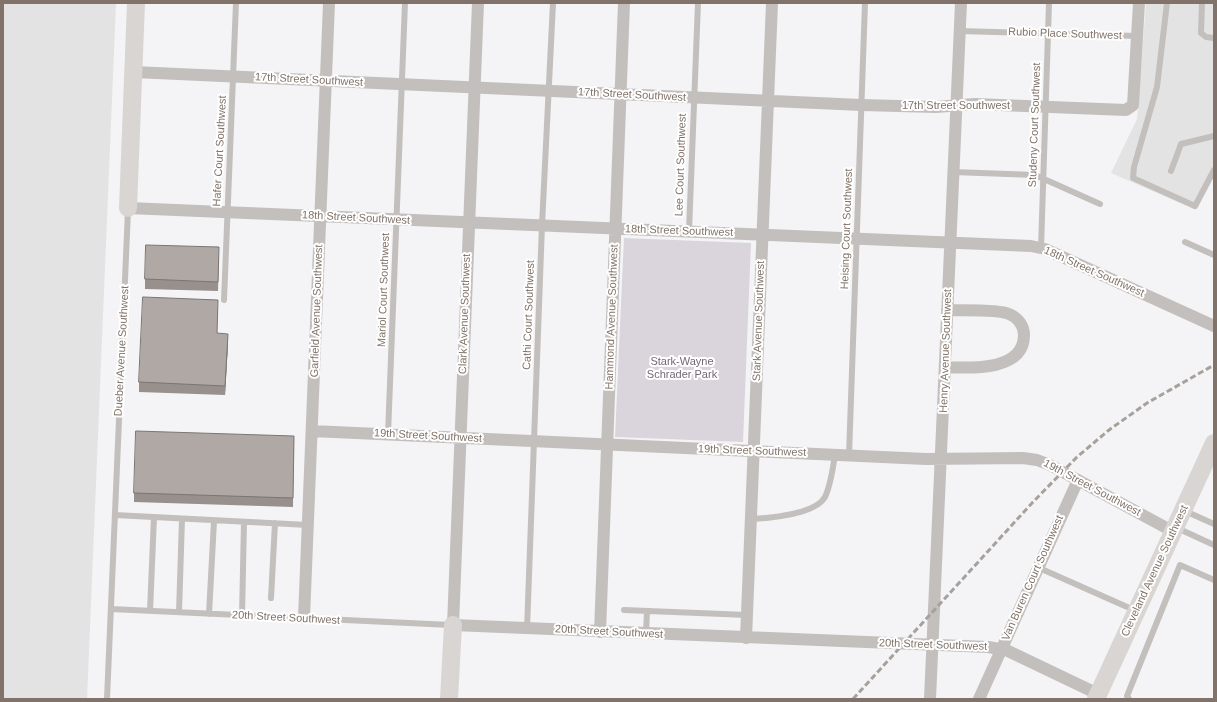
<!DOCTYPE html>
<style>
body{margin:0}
#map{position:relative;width:1217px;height:702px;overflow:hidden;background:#f4f4f6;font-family:Arial,sans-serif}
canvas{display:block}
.frame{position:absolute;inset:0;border:4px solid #817369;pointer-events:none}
</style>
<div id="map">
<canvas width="1217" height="702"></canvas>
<div class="frame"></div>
</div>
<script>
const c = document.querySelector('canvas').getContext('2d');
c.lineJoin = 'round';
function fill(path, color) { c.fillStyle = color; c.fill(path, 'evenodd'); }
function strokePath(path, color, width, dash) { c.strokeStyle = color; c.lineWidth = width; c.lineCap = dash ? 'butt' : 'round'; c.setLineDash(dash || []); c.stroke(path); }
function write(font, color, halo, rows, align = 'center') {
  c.font = font + ' Arial,sans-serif'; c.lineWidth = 4; c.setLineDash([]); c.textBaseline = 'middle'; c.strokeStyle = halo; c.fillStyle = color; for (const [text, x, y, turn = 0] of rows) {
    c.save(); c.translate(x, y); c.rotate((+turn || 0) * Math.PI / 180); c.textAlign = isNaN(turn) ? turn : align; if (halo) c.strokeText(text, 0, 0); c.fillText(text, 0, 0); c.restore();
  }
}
fill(new Path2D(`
 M3 3H116L87 699H3Z
 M1146 3H1214V176L1196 210 1111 173 1137 119Z`), '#e4e3e4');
fill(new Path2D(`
 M624 238 751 243 743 442 615 437Z`), '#dad5dd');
strokePath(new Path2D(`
 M1167 3 1157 87 1134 167 1133 178 1195 206 1214 170
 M1202 3 1201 33 1206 37 1214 38
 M959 31 1137 36
 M1171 171 1181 144 1214 136
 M953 172 1035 175 1100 204
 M689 231 698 3
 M1185 242 1214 255
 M1041 248 1049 3
 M224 300 236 3
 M388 434 405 3
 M849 455 865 3
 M1185 511 1214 524
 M115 515 308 525
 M751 519C769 518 815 515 825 497 831 484 833 468 835 454
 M1177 528 1214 545
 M1037 567 1134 610
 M271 598 275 523
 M111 609 451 625
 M624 610 747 615
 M150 611 154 517
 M179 612 182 519
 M209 614 214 521
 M242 616 244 522
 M527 629 542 225 553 3
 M646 634 647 611
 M107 699 128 210
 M1129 699 1127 696 1180 565 1214 580`), '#c3bfbc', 6);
strokePath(new Path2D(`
 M478 3 453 625 988 647 1006 650 1098 694
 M134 72 861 105 936 107 975 104 1126 110 1133 105 1139 3
 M128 208 1031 246 1045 249 1214 326
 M945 367C969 368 1024 372 1024 335 1024 325 1017 317 1009 314 997 309 961 311 947 310
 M312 431 926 459 1023 458 1037 460 1050 465 1174 532
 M304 618 329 3
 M600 632 624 3
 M746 638 772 3
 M930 699 961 3
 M979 699 1078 480`), '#c3bfbc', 12);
strokePath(new Path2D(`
 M128 208 136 3
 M449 699 453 625
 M1096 699 1214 443`), '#d9d5d2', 18);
strokePath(new Path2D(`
 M853 699 1033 502 1077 457 1109 430 1147 403 1214 365`), '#a7a19c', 3, [6, 3]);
fill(new Path2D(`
 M219 257 218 291 145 289V279Z
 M218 309 217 333 228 343 225 395 139 392V382Z
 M294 436 293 507 134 502V493Z`), '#97908d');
fill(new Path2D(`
 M228 334V343L225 395V386Z`), '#7b7673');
const building = new Path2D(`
 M146 245 219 247 218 282 145 279Z
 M143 297 218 300 217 333 228 334 225 386 139 382Z
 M136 431 294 436 293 498 134 493Z`);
fill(building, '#b0a8a4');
strokePath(building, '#7b7673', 1);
write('11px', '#817369', '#fff', [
 ["Rubio Place Southwest",1065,34,2],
 ["17th Street Southwest",309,80,3],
 ["17th Street Southwest",632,95,3],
 ["17th Street Southwest",956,106],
 ["Studeny Court Southwest",1035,125,-88],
 ["Hafer Court Southwest",220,151,-87],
 ["Lee Court Southwest",681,165,-88],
 ["18th Street Southwest",356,218,3],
 ["Heising Court Southwest",847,229,-88],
 ["18th Street Southwest",679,231,2],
 ["18th Street Southwest",1094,272,24],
 ["Mariol Court Southwest",384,290,-88],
 ["Garfield Avenue Southwest",317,311,-88],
 ["Clark Avenue Southwest",465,314,-88],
 ["Cathi Court Southwest",529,315,-88],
 ["Hammond Avenue Southwest",612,317,-88],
 ["Stark Avenue Southwest",759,321,-88],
 ["Dueber Avenue Southwest",122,351,-87],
 ["Henry Avenue Southwest",946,351,-88],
 ["19th Street Southwest",428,436,3],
 ["19th Street Southwest",752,451,2],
 ["19th Street Southwest",1092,488,28],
 ["Cleveland Avenue Southwest",1155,571,-65],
 ["Van Buren Court Southwest",1033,578,-66],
 ["20th Street Southwest",286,618,3],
 ["20th Street Southwest",609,632,3],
 ["20th Street Southwest",933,645,2]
]);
write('11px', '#756779', '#fff', [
 ["Stark-Wayne",682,362],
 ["Schrader Park",682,375]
]);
</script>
